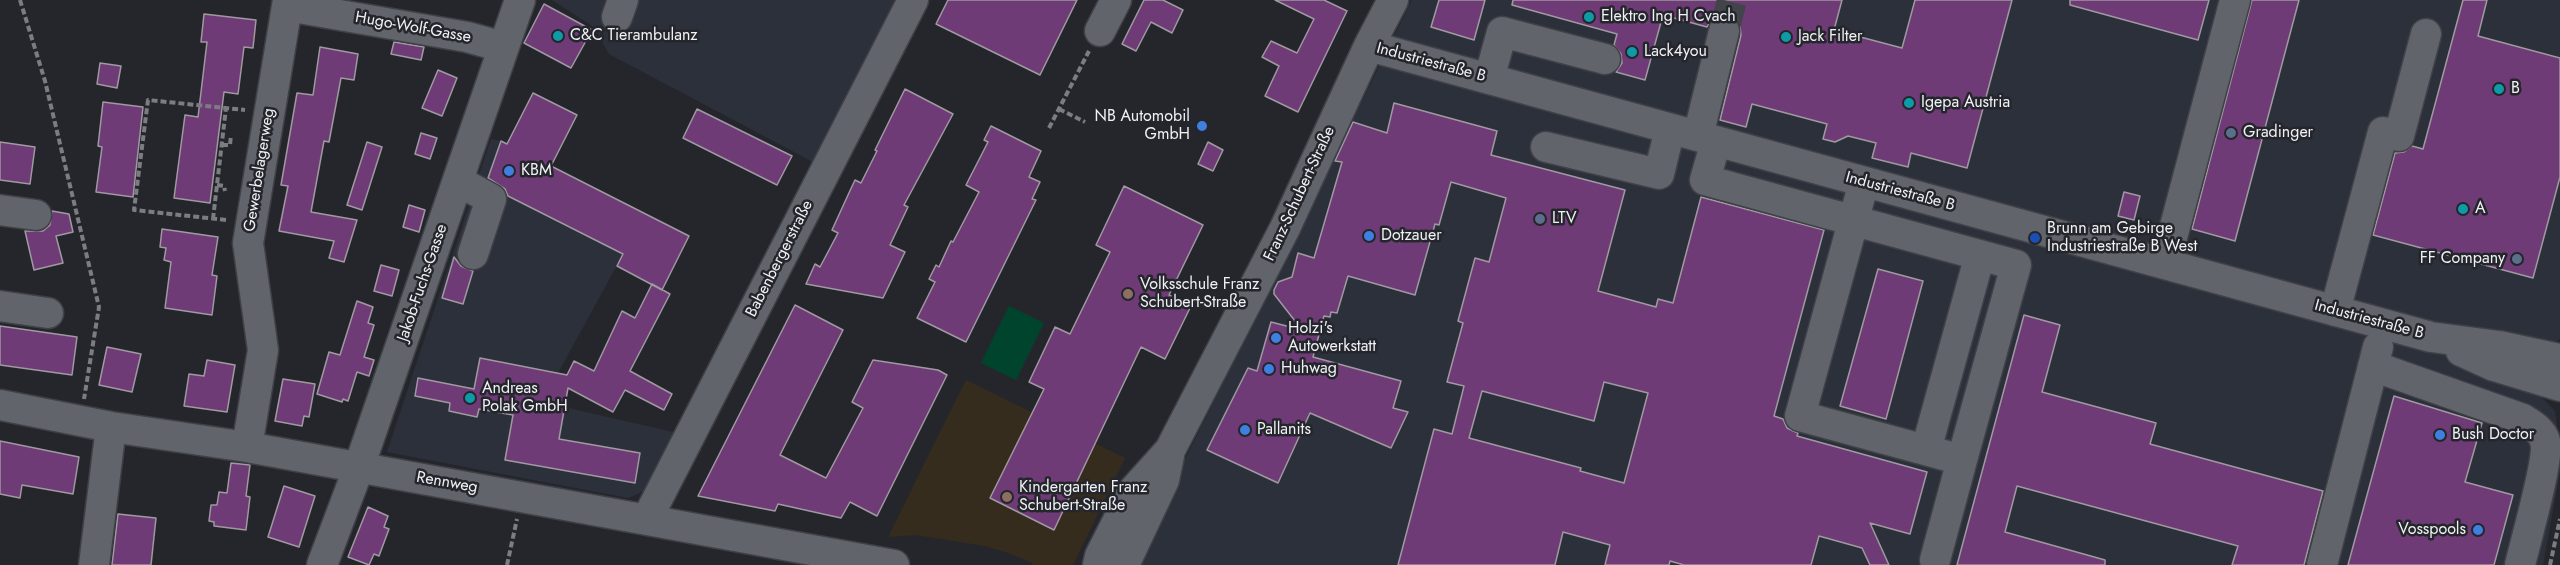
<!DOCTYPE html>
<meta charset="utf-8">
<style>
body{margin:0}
canvas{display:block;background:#24262c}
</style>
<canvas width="2560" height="565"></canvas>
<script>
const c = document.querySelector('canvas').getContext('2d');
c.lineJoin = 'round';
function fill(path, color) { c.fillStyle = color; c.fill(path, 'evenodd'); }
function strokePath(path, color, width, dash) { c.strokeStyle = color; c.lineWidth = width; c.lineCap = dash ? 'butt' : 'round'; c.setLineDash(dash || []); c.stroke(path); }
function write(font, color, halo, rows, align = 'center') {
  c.font = font + ' Jost,sans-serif'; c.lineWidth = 5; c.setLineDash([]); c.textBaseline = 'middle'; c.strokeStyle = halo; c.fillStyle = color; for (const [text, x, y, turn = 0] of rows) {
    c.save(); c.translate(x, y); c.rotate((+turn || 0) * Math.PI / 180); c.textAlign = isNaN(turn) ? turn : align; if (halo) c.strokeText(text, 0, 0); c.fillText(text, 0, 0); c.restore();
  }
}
fill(new Path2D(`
 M552 0H901L813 162 609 54 594 27Z
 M1412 0H2560V339L2550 344 2537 393 2555 411 2560 450V472L2543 565H1133Z
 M491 139 501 141 689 236 662 289 616 267 542 402 677 433 646 490 628 498 387 452Z`), '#2c303b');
fill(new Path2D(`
 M966 380 1125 458 1073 565H1032V563L1009 553 985 546 935 538 915 535 888 537Z`), '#362c1d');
fill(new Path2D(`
 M1009 306 1044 323 1016 380 981 363Z`), '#00442e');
const building = new Path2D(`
 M948 0H1077L1040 75 936 24Z
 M1144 0H1163L1183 10 1172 33 1151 22 1136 51 1122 44Z
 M1275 0H1324L1347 11 1298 112 1265 96 1279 66 1262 57 1271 41 1297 53 1314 19Z
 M1439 0H1485L1474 40 1431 27Z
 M1513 0H1842L1834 30 1902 48 1915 0H2012L1967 168 1911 153 1908 167 1872 158 1876 143 1848 136 1835 142 1823 139 1827 124 1752 104 1746 127 1720 120 1741 35 1740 26 1735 18 1729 14 1719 15 1711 20 1707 27 1663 15 1645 80 1616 72 1622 63 1621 54 1614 45 1617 34 1512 5Z
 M2070 0H2209L2198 40 2070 5Z
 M2252 0H2299L2235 241 2192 229Z
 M2463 0H2487L2478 36 2560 58V177L2533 278 2373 235 2395 153 2404 152 2412 146 2423 149Z
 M544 4 592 30 571 68 524 43Z
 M204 14 256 20 253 48 244 47 238 94 224 92 210 203 174 198 185 115 198 117 207 42H201Z
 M394 42 424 47 421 60 391 54Z
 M320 47 358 54 354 80 341 78 329 142 324 141 311 212 357 220 344 262 329 258 334 241 279 231 288 186 281 185 297 93 313 95Z
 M100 63 121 66 117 88 97 84Z
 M438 70 457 78 442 116 422 108Z
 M905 89 953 114 904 205 908 207 890 245 905 252 883 298 806 284 815 264 820 267 838 233 832 230 848 195 855 180 861 183 877 151 875 150Z
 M533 93 577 115 551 166 689 236 662 290 617 266 623 254 508 196 505 189 488 178 501 141 507 144Z
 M103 102 143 107 133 197 96 192 102 147 98 146Z
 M1394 103 1497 131 1491 155 1625 190 1598 291 1656 307 1658 299 1673 303 1701 197 1824 230 1774 416 1783 419 1787 428 1798 433 1797 436 1927 472 1910 534 1870 523 1889 565H1870L1862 548 1819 536 1811 565H1684L1670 561 1669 565H1605L1610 545 1563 532 1555 565H1398L1434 429 1452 434 1464 386 1447 382 1463 323 1458 321 1475 258 1489 262 1506 198 1451 182 1439 225 1435 224 1415 295 1348 276 1337 313 1331 312 1330 317 1324 316 1313 357 1401 381 1393 408 1408 412 1391 448 1310 413 1278 483 1207 450 1248 368 1257 371 1271 322 1302 330 1274 294V290L1278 282 1292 277 1298 253 1314 258 1342 162 1335 161 1353 122 1387 133ZM1604 382 1648 393 1624 483 1580 471 1581 468 1469 438 1482 391 1594 421Z
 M697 109 792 156 777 185 683 138Z
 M991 126 1041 151 1029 177 1040 182 1032 199 1036 200 966 342 917 318 935 282 929 279 936 265 939 267 951 241 953 242 979 192 966 185 988 142 984 140Z
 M421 133 437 138 430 159 415 154Z
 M0 142 35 147 30 184 0 180Z
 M367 142 382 147 362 210 347 205Z
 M1208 142 1223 150 1213 171 1198 164Z
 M1124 186 1203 225 1169 295 1191 306 1165 359 1141 347 1054 530 990 498 1044 389 1029 382 1055 327 1070 334 1110 252 1096 245Z
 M2124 192 2140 196 2134 220 2118 216Z
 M409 205 425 210 419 232 403 227Z
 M52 211 69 214 73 232 56 236 63 263 34 270 25 231H43L50 225Z
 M162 229 218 237 212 275 217 276 212 315 165 308 171 262 164 260 166 248 160 247Z
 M454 257 461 266 473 271 463 304 442 298Z
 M381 265 399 270 392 296 374 291Z
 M1878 269 1923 281 1886 419 1840 406Z
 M652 284 670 294 630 371 672 394 664 410 625 390 613 412 568 388 559 439 640 453 635 483 505 460 513 415 479 409 477 417 449 411 450 403 415 396 418 378 474 389 480 358 567 375 574 361 594 371 622 311 635 318Z
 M357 301 373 307 368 323 374 325 364 357 374 360 369 376 357 372 348 401 343 399 342 402 317 394 329 352 340 355Z
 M795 305 843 330 780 455 826 478 863 408 852 402 873 360 938 370 947 375 877 516 850 502 841 518 778 504 775 511 698 496Z
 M2024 315 2060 325 2042 392 2156 423 2150 444 2323 491 2304 565H2232L2238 546 2017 486 2005 532 2105 560V565H1957Z
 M0 326 77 337 72 375 0 365Z
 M107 347 141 354 132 392 99 385Z
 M207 360 235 365 227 412 184 406 189 374 204 376Z
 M283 379 315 384 309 417 304 416 302 426 275 421Z
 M2394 396 2482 423 2465 482 2513 495 2494 565H2348Z
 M0 441 79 457 73 494 22 485 20 498 0 494Z
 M231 463 250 465 246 496 250 497 246 530 214 526V522L209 521 211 505H217L219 492 227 493Z
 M284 486 315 496 299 547 268 537Z
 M368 507 388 516 384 527 389 529 379 556 374 554 369 565 348 557Z
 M118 514 156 518 151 565H112Z`);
fill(building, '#6f3b77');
strokePath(building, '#9f99a0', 1.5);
strokePath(new Path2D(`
 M1724 31 1732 0`), '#42444a', 30, [30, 15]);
const minor = new Path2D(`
 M287 6 467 37 503 47
 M617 17 623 0
 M1100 31 1116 0
 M1369 46 2431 337 2499 346 2560 359
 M1489 79 1502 32 1605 59
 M1698 136 1724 31
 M1716 141 1705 180C1809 208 1912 237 2016 265L1962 460 1800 416 1864 182
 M1546 147 1659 174 1670 129
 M458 181 491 199 473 254
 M0 210 36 215
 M2165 264 2235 0
 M0 306 48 313
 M2335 311 2383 132 2399 136 2426 34
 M2461 351 2494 366 2560 386
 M2373 366 2523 419C2531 424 2542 430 2545 441 2550 457 2525 543 2520 565
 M0 405 111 427 247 447 894 565
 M247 447 263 350 248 243 288 0
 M1926 450 1980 255
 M647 519 913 0
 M1935 560 1962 460
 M94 565 111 427
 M322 565 359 467 520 0
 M1098 565 1100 556 1133 491 1170 450 1285 228 1369 46 1393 0
 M1124 565 1164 480 1169 456
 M2322 565 2378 347`);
strokePath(minor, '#3f4146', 33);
strokePath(new Path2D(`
 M20 0 45 81 99 307 84 399
 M1059 109 1085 122
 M1049 128 1089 51
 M222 145H230L231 135
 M217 185 224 186 225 191
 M213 219 226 108
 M226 220 134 210 148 100 245 110
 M507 565 517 519
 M2550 565 2560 519`), '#7b7d82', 4, [6, 3]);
strokePath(minor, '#61646b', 30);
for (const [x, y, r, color] of [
 [1589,17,6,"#0f9aa8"],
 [558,36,6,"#0f9aa8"],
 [1786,37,6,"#0f9aa8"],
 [1632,52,6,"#0f9aa8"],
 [2499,89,6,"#0f9aa8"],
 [1909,103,6,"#0f9aa8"],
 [1202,126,6,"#3f7fe0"],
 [2231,133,6,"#5c6f8a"],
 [509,171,6,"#3f7fe0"],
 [2463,209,6,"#0f9aa8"],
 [1540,219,6,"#5c6f8a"],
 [1369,236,6,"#3f7fe0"],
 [2035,238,6,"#1a4fb4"],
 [2517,259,6,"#5c6f8a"],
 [1128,294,6,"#8d6e63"],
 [1276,338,6,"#3f7fe0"],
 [1269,369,6,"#3f7fe0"],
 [470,398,6,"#0f9aa8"],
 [1245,430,6,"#3f7fe0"],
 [2440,435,6,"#3f7fe0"],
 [1007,497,6,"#8d6e63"],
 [2478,530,6,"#3f7fe0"]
]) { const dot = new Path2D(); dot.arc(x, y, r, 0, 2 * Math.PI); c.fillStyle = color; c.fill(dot); strokePath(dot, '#24262c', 2); }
write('16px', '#eff1f5', '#24262c', [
 ["Elektro Ing H Cvach",1601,17],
 ["C&C Tierambulanz",570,36],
 ["Jack Filter",1798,37],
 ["Lack4you",1644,52],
 ["B",2511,89],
 ["Igepa Austria",1921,103],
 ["NB Automobil",1190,117,"right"],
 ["GmbH",1190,135,"right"],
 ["Gradinger",2243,133],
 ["KBM",521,171],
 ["A",2475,209],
 ["LTV",1552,219],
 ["Brunn am Gebirge",2047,229],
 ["Industriestraße B West",2047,247],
 ["Dotzauer",1381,236],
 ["FF Company",2505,259,"right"],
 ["Volksschule Franz",1140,285],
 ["Schubert-Straße",1140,303],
 ["Holzi's",1288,329],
 ["Autowerkstatt",1288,347],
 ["Huhwag",1281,369],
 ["Andreas",482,389],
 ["Polak GmbH",482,407],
 ["Pallanits",1257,430],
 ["Bush Doctor",2452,435],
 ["Kindergarten Franz",1019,488],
 ["Schubert-Straße",1019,506],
 ["Vosspools",2466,530,"right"]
], 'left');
write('16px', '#eff1f5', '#24262c', [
 ["Hugo-Wolf-Gasse",413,28,10],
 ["Industriestraße B",1431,63,15],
 ["Gewerbelagerweg",260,170,-81],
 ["Industriestraße B",1900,192,15],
 ["Franz-Schubert-Straße",1300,194,-65],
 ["Babenbergerstraße",780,259,-63],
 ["Jakob-Fuchs-Gasse",423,283,-71],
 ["Industriestraße B",2369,320,15],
 ["Rennweg",447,483,10]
]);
</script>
